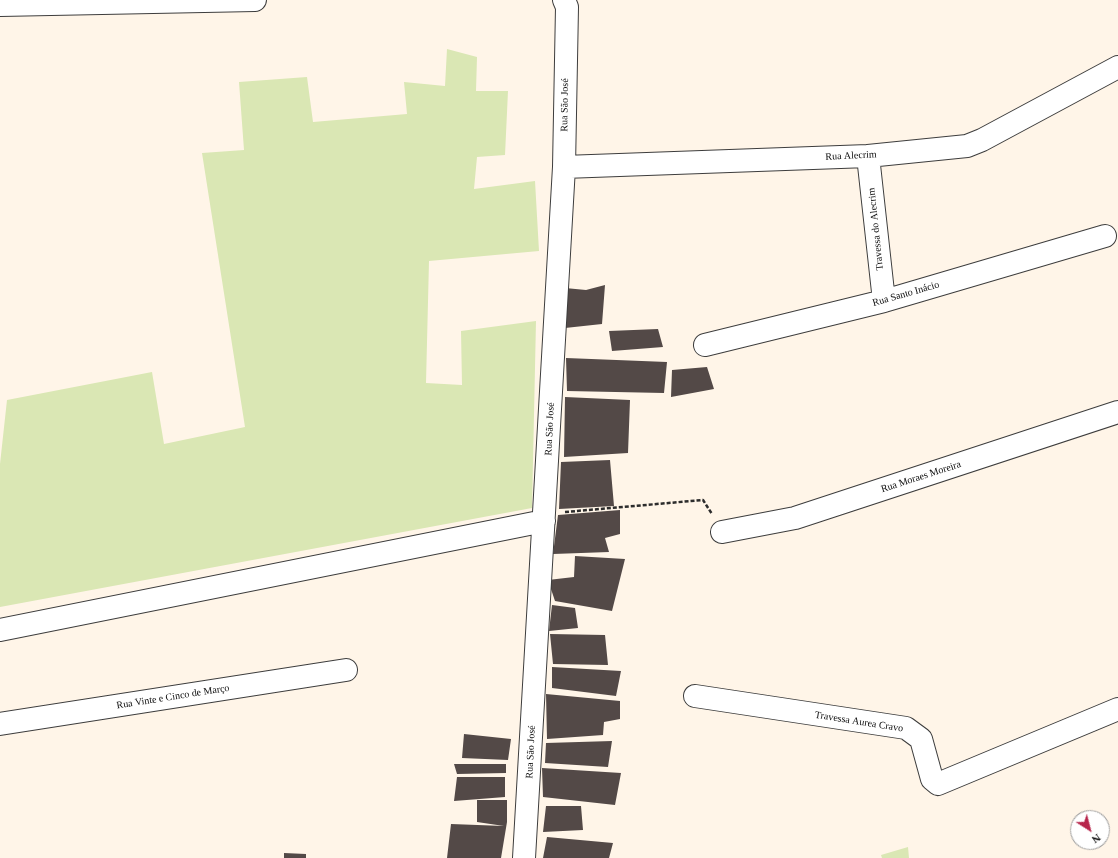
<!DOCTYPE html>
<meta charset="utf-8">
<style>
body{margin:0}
#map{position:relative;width:1118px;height:858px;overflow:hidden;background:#fff5e8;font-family:"Times New Roman",serif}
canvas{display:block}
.north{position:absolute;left:1070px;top:810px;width:40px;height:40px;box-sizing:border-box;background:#fff;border:1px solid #9d9d9d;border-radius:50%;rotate:144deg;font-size:11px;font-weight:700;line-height:16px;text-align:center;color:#0a0a0a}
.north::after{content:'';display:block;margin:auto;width:14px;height:18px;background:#b7264c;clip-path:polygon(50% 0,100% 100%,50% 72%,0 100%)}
</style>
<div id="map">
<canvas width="1118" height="858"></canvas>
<div class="north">N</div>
</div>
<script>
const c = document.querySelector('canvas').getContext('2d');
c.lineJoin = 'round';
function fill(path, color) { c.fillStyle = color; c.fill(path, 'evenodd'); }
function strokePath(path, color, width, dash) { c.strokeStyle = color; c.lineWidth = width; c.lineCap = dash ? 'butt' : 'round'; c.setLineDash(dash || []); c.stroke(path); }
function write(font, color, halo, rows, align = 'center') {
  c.font = font + ' "Times New Roman",serif'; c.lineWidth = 4; c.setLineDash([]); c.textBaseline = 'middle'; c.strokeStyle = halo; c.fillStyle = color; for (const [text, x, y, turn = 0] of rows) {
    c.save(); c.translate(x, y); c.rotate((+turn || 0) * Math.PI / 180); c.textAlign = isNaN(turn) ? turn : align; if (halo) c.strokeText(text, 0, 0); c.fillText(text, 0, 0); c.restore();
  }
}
fill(new Path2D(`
 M447 49 477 57 476 91H508L505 155 477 157 474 189 535 181 539 251 429 261 426 383 462 385 461 331 536 321 532 508 0 607V464L7 400 152 372 164 444 245 427 202 153 244 150 239 82 307 77 313 122 407 114 404 82 445 86Z
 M908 847 909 858H882L881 855Z`), '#dae7b4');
fill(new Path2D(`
 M605 285 602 324 565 328V288L586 290Z
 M658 329 663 347 612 351 609 331Z
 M566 358 667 362 664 393 567 391Z
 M707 367 714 389 671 397 672 370Z
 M565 397 630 400 628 453 564 457Z
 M610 460 614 506 559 509 561 462Z
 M620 510V534L605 538 609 552 553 554 558 515Z
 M575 556 625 559 612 611 555 601 548 580 574 577Z
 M552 605 575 608 578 628 549 631Z
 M550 634 605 635 608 665 553 664Z
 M552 667 621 671 616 696 552 688Z
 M546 694 620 701V719L604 722 603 735 547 739Z
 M464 734 511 739 508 760 462 758Z
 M612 741 608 767 545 763 546 743Z
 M454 764H506V773L457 774Z
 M542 768 621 773 615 805 543 797Z
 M457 777H505V797L454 801Z
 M477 800H507V822L501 858H447L451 824 504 826 477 822Z
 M546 806H581L583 830 543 832Z
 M547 837 613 843 609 858H543Z
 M284 853 306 854V858H284Z`), '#534947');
const minor = new Path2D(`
 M0 5 255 0
 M868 156 884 301
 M564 167 868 156 967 146 982 140 1118 67
 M705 345 884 301 1105 236
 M722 532 795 518 1118 412
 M0 630 544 521
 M695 696 906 728 921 739 932 779 938 784 1118 709
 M0 724 346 670
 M524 858 564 167 567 7 564 0`);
strokePath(minor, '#3d3d3d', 24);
strokePath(new Path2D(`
 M565 512 703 500 712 514`), '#2c2c2c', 2.5, [4, 2]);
strokePath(minor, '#fff', 22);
write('10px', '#0a0a0a', '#fff', [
 ["Rua São José",565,105,-89],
 ["Rua Alecrim",851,156,-3],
 ["Travessa do Alecrim",876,229,-96],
 ["Rua Santo Inácio",906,294,-16],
 ["Rua São José",550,429,-87],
 ["Rua Moraes Moreira",921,477,-18],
 ["Rua Vinte e Cinco de Março",173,697,-9],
 ["Travessa Aurea Cravo",859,722,9],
 ["Rua São José",531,752,-87]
]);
</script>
